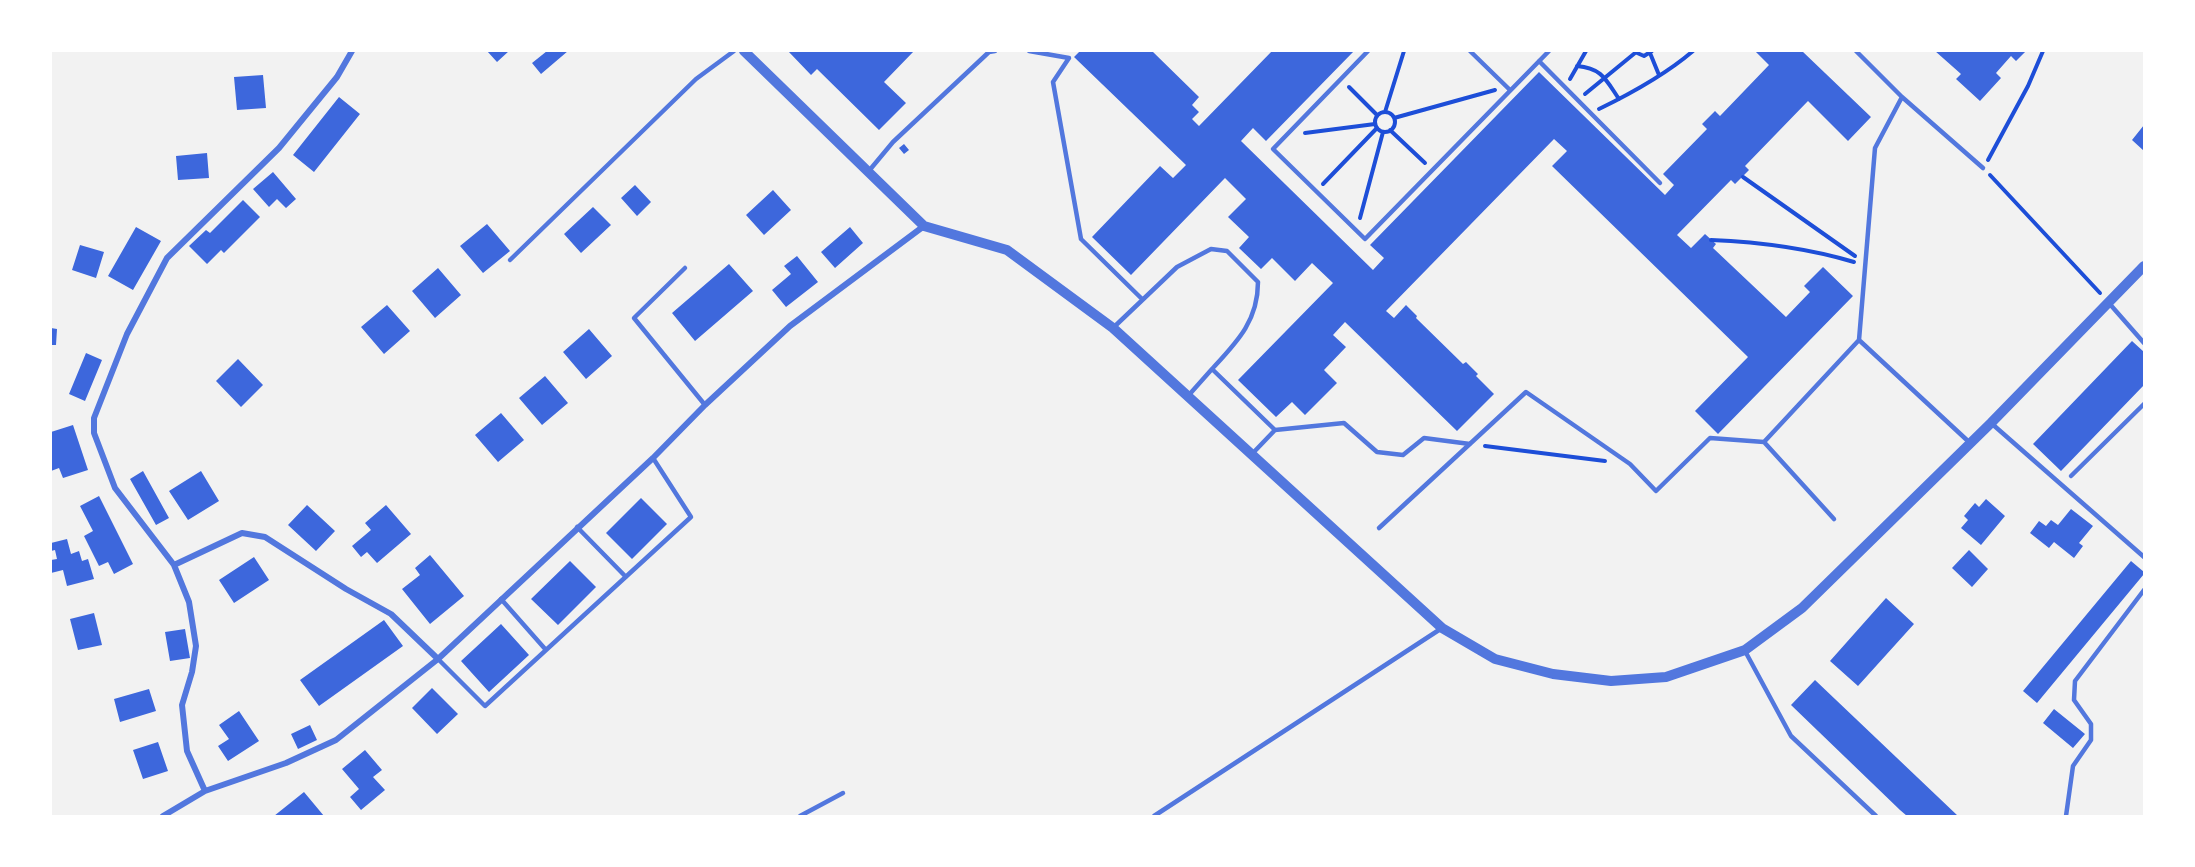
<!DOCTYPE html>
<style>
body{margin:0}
#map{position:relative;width:2195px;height:867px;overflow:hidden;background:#f2f2f2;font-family:"DejaVu Sans",sans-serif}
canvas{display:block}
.frame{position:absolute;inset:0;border:52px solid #fff;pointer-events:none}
</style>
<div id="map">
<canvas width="2195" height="867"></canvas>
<div class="frame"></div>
</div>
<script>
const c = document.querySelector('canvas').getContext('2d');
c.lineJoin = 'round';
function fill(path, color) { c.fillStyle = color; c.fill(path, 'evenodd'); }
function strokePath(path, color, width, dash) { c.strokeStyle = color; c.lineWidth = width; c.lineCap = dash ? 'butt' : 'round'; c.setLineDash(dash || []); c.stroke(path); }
fill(new Path2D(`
 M487 51H509L497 62Z
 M547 51H568L541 74 532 63Z
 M788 51H914L884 82 906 103 879 130 817 69 811 75Z
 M1080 51H1152L1199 97 1192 105 1199 112 1192 119 1199 126 1272 51H1354L1266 141 1253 128 1241 141 1373 270 1384 258 1370 245 1539 72 1665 195 1674 185 1663 174 1707 129 1702 124 1715 111 1720 116 1769 65 1755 51H1802L1871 117 1848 141 1808 101 1745 166 1749 170 1735 184 1731 180 1677 235 1691 248 1705 234 1716 244 1713 248 1786 317 1810 292 1804 286 1823 267 1853 296 1718 434 1695 411 1748 357 1552 166 1567 151 1554 139 1386 311 1394 318 1406 305 1417 316 1416 318 1463 364 1466 362 1478 374 1476 376 1494 394 1457 431 1345 322 1333 335 1346 347 1324 370 1337 383 1305 415 1292 402 1276 417 1238 380 1333 283 1312 263 1295 281 1272 258 1261 269 1239 248 1249 237 1228 217 1246 199 1225 178 1131 275 1092 237 1160 166 1173 178 1186 165 1074 57Z
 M1935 51H2026L2016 61 2011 56 1996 73 2001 78 1980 101 1956 79 1961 74Z
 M263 75 266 108 237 110 234 77Z
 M339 97 360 114 314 172 293 155Z
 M2144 125V151L2132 140Z
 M904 144 909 150 904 154 899 148Z
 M207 153 209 178 178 180 176 156Z
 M273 172 296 199 286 208 277 199 269 207 253 189Z
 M635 185 651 202 637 216 621 198Z
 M773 190 791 210 764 235 746 215Z
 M243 200 260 217 224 253 221 250 207 264 189 246 206 230 210 233Z
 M593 207 611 225 581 253 564 234Z
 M487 224 510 251 483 273 460 246Z
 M136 227 161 241 133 290 108 276Z
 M850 227 863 243 835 268 821 252Z
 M80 245 104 252 96 278 72 270Z
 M797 256 818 282 786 307 772 290 791 274 784 266Z
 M729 264 753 291 695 341 672 313Z
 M438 268 461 295 435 318 412 291Z
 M387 305 410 331 384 354 361 327Z
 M51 328 57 329 56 345H51Z
 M589 329 612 356 586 379 563 352Z
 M2132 341 2144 352V385L2061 471 2033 444Z
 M86 353 102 360 85 401 69 394Z
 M238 359 263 385 241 407 216 381Z
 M545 376 568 403 542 425 519 398Z
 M501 413 524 440 498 462 475 435Z
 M73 425 88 470 63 478 59 468 51 471V432Z
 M143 471 169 518 156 525 130 479Z
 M201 471 219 501 188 520 169 491Z
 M99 496 133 564 114 574 108 562 99 566 84 536 93 531 80 506Z
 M641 498 667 524 632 559 606 533Z
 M1986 499 2005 516 1981 545 1961 528 1968 520 1964 516 1975 503 1979 507Z
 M307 505 335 531 316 551 288 525Z
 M386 505 411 534 377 563 367 552 361 557 352 546 371 530 365 523Z
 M2071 509 2093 526 2079 543 2083 546 2074 558 2054 542 2049 548 2030 533 2039 521 2046 526 2051 520 2058 525Z
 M67 539 71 554 79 551 82 561 88 559 94 579 67 586 63 570 51 573V560L57 559 55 550 51 551V543Z
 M1969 550 1988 569 1972 587 1952 568Z
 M430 555 464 596 430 624 402 589 420 575 415 568Z
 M254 557 269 580 234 603 219 580Z
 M570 561 596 587 558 625 531 599Z
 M2131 561 2144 572V574L2037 703 2023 691Z
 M1886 598 1914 624 1858 686 1830 661Z
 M94 613 102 645 78 650 70 619Z
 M384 620 403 646 319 706 300 680Z
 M501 624 529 655 489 692 461 661Z
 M185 629 190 658 170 661 165 632Z
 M1815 680 1958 816H1907L1900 810 1791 705Z
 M432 688 458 714 437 734 412 708Z
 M149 689 156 711 120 722 114 699Z
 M2054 709 2085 734 2073 748 2043 723Z
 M239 711 259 741 228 761 218 746 229 739 219 725Z
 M310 725 317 740 298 749 291 734Z
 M158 742 168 771 143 779 133 750Z
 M365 750 382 770 373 777 385 790 361 810 350 797 359 789 342 769Z
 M304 792 324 816H274Z`), '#3d67dc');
strokePath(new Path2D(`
 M1635 52 1644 56 1652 51
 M1650 53 1659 75
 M1577 66C1602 68 1606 80 1619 99
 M1570 79 1586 51
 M1349 87 1377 115
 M1585 94 1635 53
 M1599 109C1632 93 1665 75 1693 51
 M1375 122a10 10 0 1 1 20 0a10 10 0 1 1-20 0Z
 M1385 112 1404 51
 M1394 118 1495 90
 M1390 130 1425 163
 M1305 133 1375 124
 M1988 160 2028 86 2043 51
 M1990 175 2100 293
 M1743 177 1855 256
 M1323 184 1377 128
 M1360 218 1383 132
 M1711 240C1760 242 1807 248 1854 262
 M1485 446 1605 461`), '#1d4ed8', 4);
strokePath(new Path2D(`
 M1029 51 1069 58 1053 82 1081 239 1142 299
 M1368 51 1273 149 1365 239 1549 51
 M1470 51 1510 90
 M1856 51 1902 97 1983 168
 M1539 61 1660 183
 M868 172 893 142 989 52 995 51
 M510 260 696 79 734 51
 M685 268 634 318 705 405
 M2108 302 2144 343
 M1114 327 1177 267 1211 249 1227 251 1258 282C1258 321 1237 342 1212 369L1275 430 1344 423 1377 452 1403 455 1424 438 1470 444
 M1859 340 1969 442
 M1188 396 1212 369
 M1991 423 2144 557
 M1764 442 1834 519
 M1252 454 1275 430
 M2071 476 2144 404
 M577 527 626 577
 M1379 528 1526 392 1630 464 1656 491 1710 438 1764 442 1859 340 1875 148 1902 97
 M501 599 546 650
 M1745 651 1791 736 1876 816
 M438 659 485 706 691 517 653 458
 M800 816 843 793
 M1154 816 1442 628
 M2066 816 2073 766 2091 740V724L2074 700 2075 681 2144 590`), '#5277de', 4.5);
strokePath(new Path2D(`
 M174 565 242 533 265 537 346 589 391 614 438 659
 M205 791 187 751 182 705 192 672 196 646 189 602 174 565 115 488 94 433V418L127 334 167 258 279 148 337 77 352 51
 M163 816 205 791 286 763 336 740 438 659 653 458 705 405 790 326 924 226`), '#5277de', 6);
strokePath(new Path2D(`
 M744 51 924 226 1007 250 1113 328 1442 628 1495 659 1553 674 1611 681 1666 677 1745 650 1802 608 1991 423 2144 266`), '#5277de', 10);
</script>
